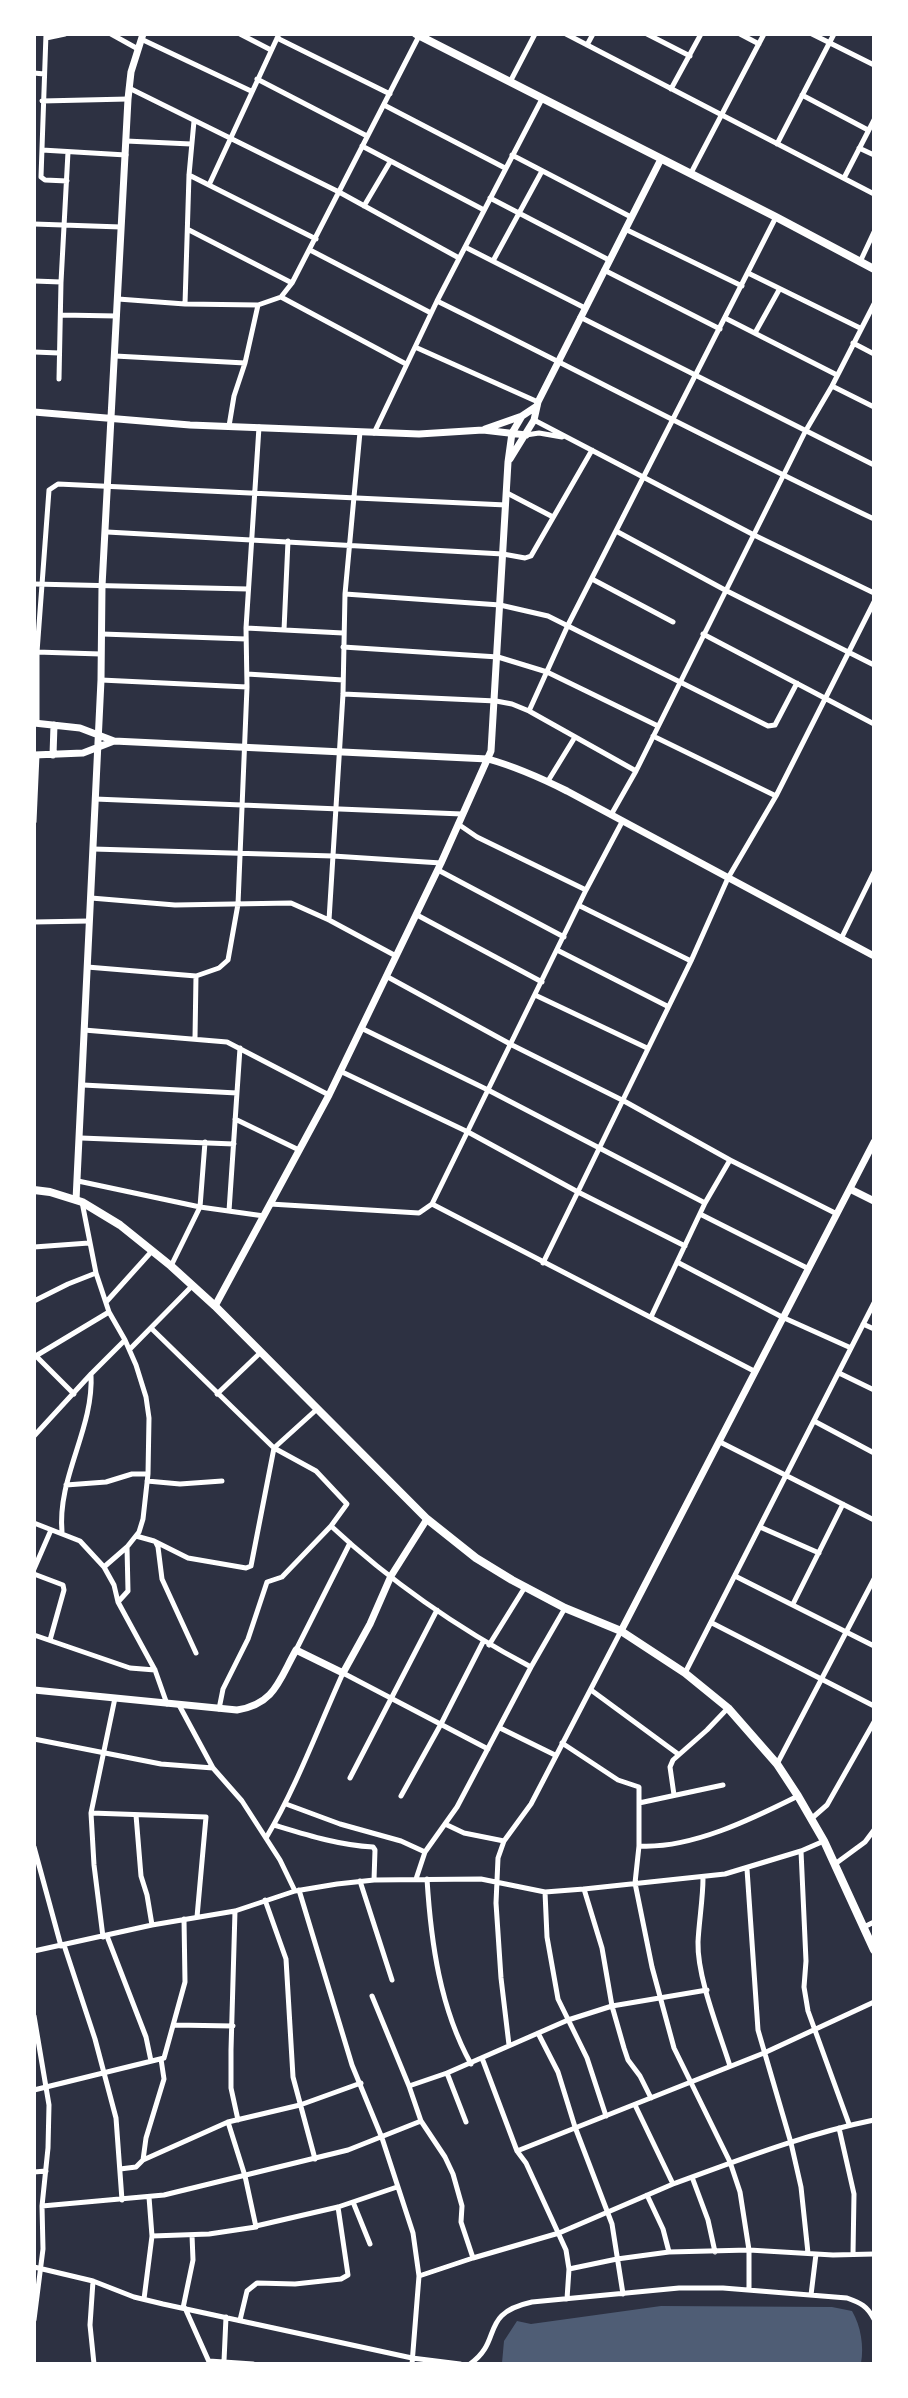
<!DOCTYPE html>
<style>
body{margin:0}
#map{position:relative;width:908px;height:2398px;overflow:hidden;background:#2d3142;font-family:"Open Sans",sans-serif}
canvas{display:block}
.frame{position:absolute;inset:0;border:36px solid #fff;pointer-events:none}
</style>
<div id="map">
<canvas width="908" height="2398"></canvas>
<div class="frame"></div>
</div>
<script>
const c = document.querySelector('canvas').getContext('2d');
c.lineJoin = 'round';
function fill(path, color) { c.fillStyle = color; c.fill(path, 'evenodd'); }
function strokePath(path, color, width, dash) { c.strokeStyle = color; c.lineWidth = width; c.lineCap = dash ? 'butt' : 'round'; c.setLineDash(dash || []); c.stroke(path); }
fill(new Path2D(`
 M661 2306 832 2307 852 2311C861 2326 864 2347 861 2363H502L504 2341 517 2321 531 2324Z`), '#4f5d75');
strokePath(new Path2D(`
 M46 34 41 177 45 180 67 181
 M111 34 138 49
 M240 34 271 50
 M566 34 874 194
 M647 34 690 56
 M740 34 759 44
 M812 34 874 65
 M46 38 65 34
 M277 38 390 94
 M141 39 251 91
 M587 45 593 34
 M34 73 44 74
 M257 79 367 136
 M510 82 535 34
 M129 88 339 192 459 258
 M671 89 701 34
 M802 95 868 130
 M42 101 128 99
 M384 105 505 168
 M126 141 191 144
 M777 144 834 34
 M362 146 484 210
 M859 148 874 155
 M42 150 126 155
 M512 155 631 217
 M691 173 764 34
 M189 175 316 239
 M844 178 874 120
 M209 185 279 34
 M490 198 609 260
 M364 206 390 162
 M34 224 121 227
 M625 229 742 286
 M189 230 292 283
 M465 247 585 308
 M310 250 431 313
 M493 261 542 171
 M860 262 874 232
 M604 270 720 329
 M748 273 860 328
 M34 281 61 282
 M281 297 406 364
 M118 299 185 304 258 305
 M437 301C583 373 727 449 874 519
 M185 304 189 175 194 121
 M61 315 117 316
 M580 317 874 465
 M725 318 837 375
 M755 333 779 290
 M853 343 874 354
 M415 347 538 402
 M34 352 59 353
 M115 356 245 363
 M59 379 61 282 68 152
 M832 386 874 407
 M534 420 754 535 874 593
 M229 426 234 396 245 363 258 305 281 297 292 283 419 36
 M374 433 437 301 542 99
 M526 435 539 433 562 437
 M507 493 553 517
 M616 531 725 590 874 665
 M107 532 503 554 525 558 531 556 592 450
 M592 579 673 622
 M34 584 248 589
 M345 594 500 605 548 616 768 726 775 725 797 683
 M246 628 343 633
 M284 630 288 541
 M102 634 246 639
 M703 634 874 724
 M343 647 498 657 547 672 658 726
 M36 652 101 654
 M247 674 343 680
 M101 680 247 687
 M343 694 496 701 512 704 529 711 636 771
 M529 711 568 625 776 217
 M37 723V652L49 490 58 484 506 505
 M653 736 776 796
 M548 781 575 737
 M95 799 462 814
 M611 815 636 771 805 432 832 386 874 304
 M34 822 37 755
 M458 824 477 837 586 890
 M93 849 333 856 441 863
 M438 870 564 937
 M91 898 175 905 291 903 329 920 396 956
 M580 906 691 961
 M417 915 542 982
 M329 920 343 694 345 594 360 432
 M34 922 89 921
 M841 939 874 872
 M557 950 667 1006
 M87 967 196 976
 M386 976 512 1045 624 1101 730 1160 837 1214
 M535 995 647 1048
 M361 1028 488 1090 705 1203
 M84 1030 227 1042 329 1095
 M195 1038 196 976 219 968 228 960 238 904 247 687 246 628 259 427
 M340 1071 468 1132 578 1192 685 1246
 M83 1085 237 1093
 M235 1119 299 1150
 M81 1138 234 1144
 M78 1181 200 1207 264 1216
 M82 1202 96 1273 109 1312 125 1340 136 1365 146 1397 149 1418 148 1474 143 1519 139 1532 127 1547 128 1591 118 1602
 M270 1204 419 1213 432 1204 586 890 622 822
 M432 1204 754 1371
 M229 1211 240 1048
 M700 1214 807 1268
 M34 1247 89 1243
 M677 1262 782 1317 851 1348
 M543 1263 691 961 728 878 776 796 874 602
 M171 1266 200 1207 205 1142
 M34 1301 68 1284 96 1273
 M107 1301 152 1251
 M651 1317 705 1203 730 1160
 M863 1324 874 1329
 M151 1328 274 1448 316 1471 347 1504 331 1526 282 1577 267 1582 248 1639 223 1689 219 1709
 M130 1349 193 1285
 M35 1355 74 1394
 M34 1357 109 1312
 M839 1373 874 1390
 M217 1394 260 1353
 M814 1421 874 1453
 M34 1436 91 1374 125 1340
 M720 1442 874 1520
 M147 1481 180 1484 222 1481
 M66 1485 106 1482 132 1474H148
 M34 1523 80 1541 104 1567 114 1585 118 1602 155 1670 167 1704
 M331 1526C390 1581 459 1629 531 1667
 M760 1527 819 1553
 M62 1532C57 1477 94 1429 91 1374
 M136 1536 154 1541 188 1558 246 1568 251 1566 274 1448 316 1410
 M156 1543 158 1547 162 1579 196 1653
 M104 1567 127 1547
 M34 1569 51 1530
 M34 1574 63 1585 64 1590 50 1640
 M735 1576 874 1646
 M793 1604 843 1504
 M712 1623 874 1706
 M34 1635 130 1668 155 1670
 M489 1645 525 1587
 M296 1650 350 1543
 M685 1673 874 1303
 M591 1690 678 1754
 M179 1705 213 1768 242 1801 280 1860 295 1891
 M500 1728 555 1755
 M34 1739 161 1764 213 1768
 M562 1743 618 1780 639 1787V1846L635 1883 652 1967 674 2048 730 2162 740 2192 749 2250V2289
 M777 1764 874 1579
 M350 1778 437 1610
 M674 1795 670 1767 673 1760 707 1730 728 1708
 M401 1796 441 1724 483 1642
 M639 1803 723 1785
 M286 1804 340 1824 401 1841 425 1852 416 1879
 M91 1813 206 1817 197 1917
 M136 1815 141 1876 147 1895 152 1925
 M811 1819 827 1805 874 1722
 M445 1824 464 1833 504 1841
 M274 1825C307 1835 338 1845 373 1847L375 1850 374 1880
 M266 1838C297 1786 318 1728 343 1673L488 1749
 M639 1846C691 1849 752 1819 798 1796
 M34 1847 61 1946
 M801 1851 806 1961 804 1987 808 2011 849 2124
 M425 1852 457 1807 531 1667 565 1608
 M835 1864 865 1842 874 1830
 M747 1869 758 2030 791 2143 801 2187 808 2253
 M703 1878C703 1899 699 1921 698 1942 697 1977 719 2031 730 2066
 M427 1879C431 1943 440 2008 471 2064
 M360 1881 392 1980
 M584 1889 602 1948 612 2006 624 2048 628 2060 640 2076 651 2098
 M299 1890 352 2065 382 2138 413 2233 419 2276 412 2364
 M545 1892 547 1937 558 1999 587 2058 606 2116
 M265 1900 286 1959 293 2077 315 2159
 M235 1911 231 2050V2088L238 2120
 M864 1927 874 1922
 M107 1936 146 2037 151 2061
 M103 1937 94 1865 91 1813 115 1698
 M64 1945 95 2039 116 2118 122 2200
 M34 1951 152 1925 235 1911 295 1891 337 1884 374 1880 481 1879 545 1892 584 1889 725 1874 801 1851 824 1841
 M372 1996 409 2086 447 2073
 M34 2016 49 2105 48 2148 42 2206 43 2249 34 2320
 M174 2025 233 2026
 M538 2033 558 2072 575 2127 612 2224 623 2294
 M509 2045 501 1978 496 1903 498 1858 504 1841 531 1804 621 1631
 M482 2058 517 2151 764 2053 874 2002
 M409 2086 421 2121 445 2157 453 2174 462 2206 461 2222 473 2258
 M34 2090 164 2058 185 1982 184 1919
 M635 2105 673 2184C739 2160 805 2134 874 2120
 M466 2122 447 2073 568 2020 612 2006 707 1990
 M839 2128 854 2194 853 2254
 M517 2151 526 2163 566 2250 569 2269 567 2299
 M143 2160 228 2122 300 2105 361 2083
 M120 2169 136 2167 143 2160 146 2138 164 2079 161 2059
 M34 2172 46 2171
 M692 2177 708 2220 715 2252
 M647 2195 663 2229 669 2252
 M353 2202 370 2244
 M42 2206 164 2195 348 2150 421 2121
 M256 2226 338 2207 397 2187
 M152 2236 209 2234 256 2227 245 2176 228 2122
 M34 2267 93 2281 134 2297 163 2304 412 2358 460 2364
 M569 2269 617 2259 669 2252 749 2250 833 2255 874 2254
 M419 2276 473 2258 559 2233 673 2184
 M93 2281 90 2325 94 2364
 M811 2295 816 2254
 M144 2299 152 2236 149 2197
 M183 2308 193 2260 192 2235
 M185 2308 210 2364
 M240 2320 247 2291 257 2283 295 2284 341 2279 348 2275 338 2207
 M209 2361 253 2364
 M224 2361 226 2317
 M470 2364C504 2340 478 2314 532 2302L679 2288H723L847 2298C861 2303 867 2306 874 2319`), '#fff', 5);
strokePath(new Path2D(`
 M34 412 190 425 419 434 483 430 526 435
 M485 429 522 416 537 406
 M510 459 534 420 538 402 661 159
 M34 723 80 728 114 741 488 759C517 767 541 778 567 791L874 956
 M34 755 83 753 114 741
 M53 755 54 725
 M850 1189 874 1201
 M76 1200 101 680 102 586 128 99 131 72 143 34
 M215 1306 329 1095 441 863 491 751 508 462 512 433 522 416
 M621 1631 874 1142
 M34 1690 237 1710C275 1704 279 1680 296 1650L343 1673 370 1624 391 1576 427 1519`), '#fff', 7);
strokePath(new Path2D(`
 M416 34 776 217 874 269
 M34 1190 50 1192 82 1202 120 1225 171 1266 215 1306 427 1519 476 1558 512 1580 565 1608 621 1631 685 1673 728 1708 777 1764 798 1796 824 1841 874 1950`), '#fff', 8);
</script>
